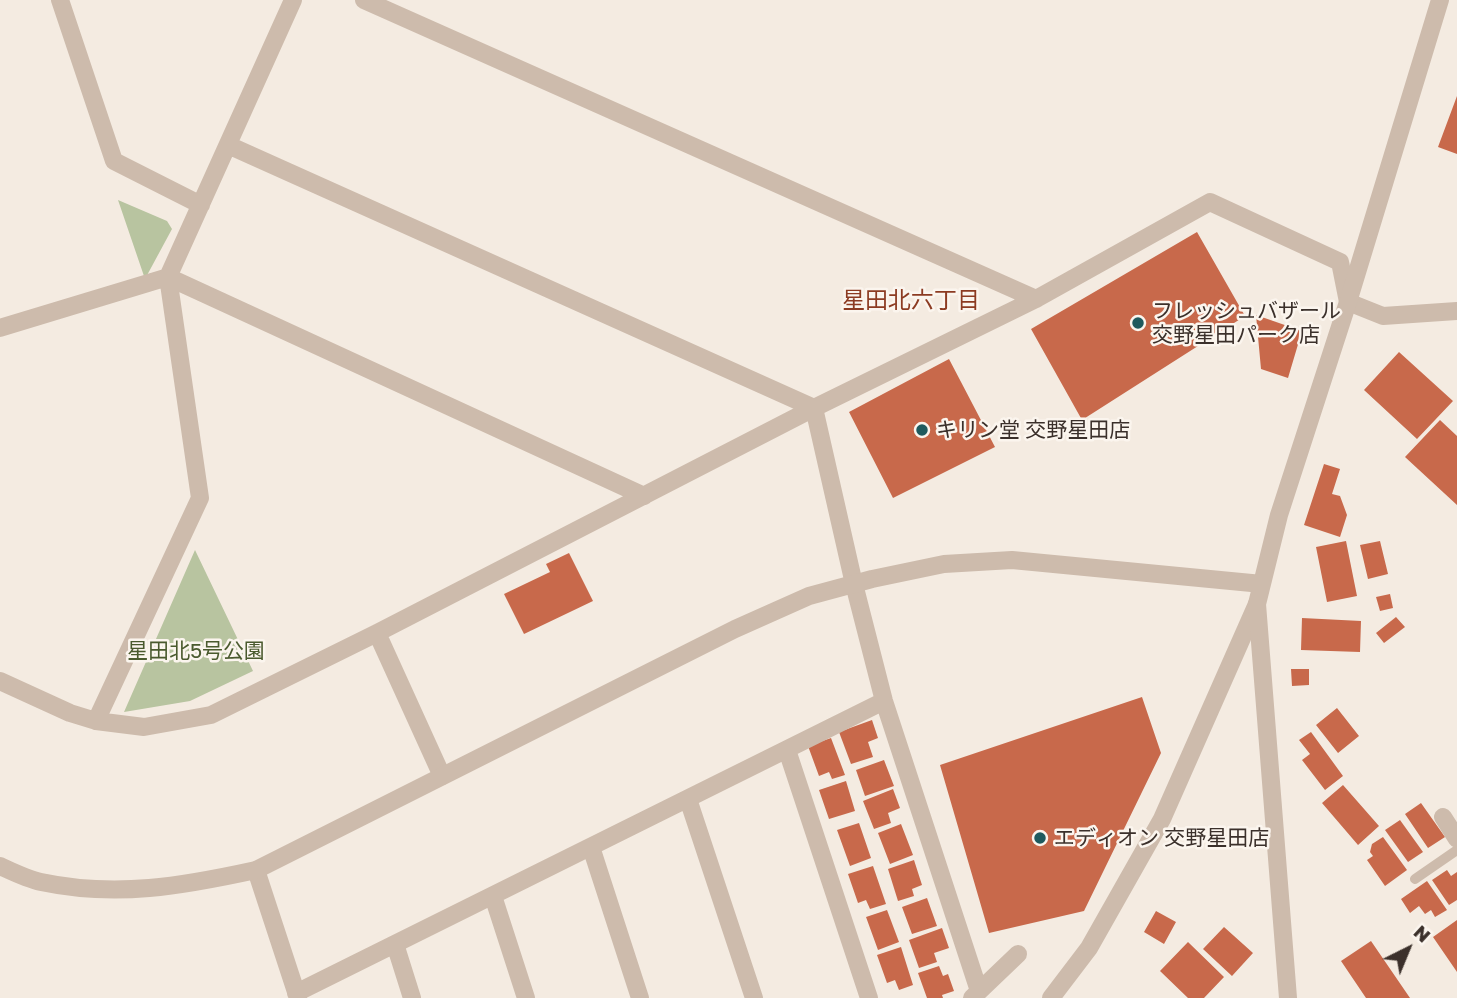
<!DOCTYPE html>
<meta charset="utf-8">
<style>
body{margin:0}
#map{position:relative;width:1457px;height:998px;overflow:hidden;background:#f4ebe1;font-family:"Golos Text",sans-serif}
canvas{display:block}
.north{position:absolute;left:1373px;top:914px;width:70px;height:70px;-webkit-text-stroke:5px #fbf5ee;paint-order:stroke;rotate:43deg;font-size:19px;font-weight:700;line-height:28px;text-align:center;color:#3b302b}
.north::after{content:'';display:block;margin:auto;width:24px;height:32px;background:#3b302b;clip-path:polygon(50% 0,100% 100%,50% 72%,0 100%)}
</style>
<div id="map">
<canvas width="1457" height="998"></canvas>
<div class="north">N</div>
</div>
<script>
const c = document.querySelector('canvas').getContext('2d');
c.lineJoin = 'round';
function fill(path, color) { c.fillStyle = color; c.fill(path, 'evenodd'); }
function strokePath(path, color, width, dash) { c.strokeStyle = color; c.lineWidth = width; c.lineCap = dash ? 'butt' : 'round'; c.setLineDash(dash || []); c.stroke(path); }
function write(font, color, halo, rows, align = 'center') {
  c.font = font + ' "Golos Text","Noto Sans JP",sans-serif'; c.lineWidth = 5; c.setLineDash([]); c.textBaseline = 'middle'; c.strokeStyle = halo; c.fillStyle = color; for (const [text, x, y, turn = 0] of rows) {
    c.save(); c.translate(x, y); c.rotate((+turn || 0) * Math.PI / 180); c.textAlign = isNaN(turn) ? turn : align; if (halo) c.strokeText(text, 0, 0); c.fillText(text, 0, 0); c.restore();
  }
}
fill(new Path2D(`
 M118 200 167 221 172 229 145 279Z
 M195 550 253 671 190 701 124 712Z`), '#b8c4a0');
fill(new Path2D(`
 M1457 96V154L1438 147Z
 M1197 232 1245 316 1082 420 1031 329Z
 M1256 315 1302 331 1288 378 1261 369Z
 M1399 352 1453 401 1417 439 1364 390Z
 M949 359 995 447 893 498 849 412Z
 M1440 420 1457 436V505L1405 457Z
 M1324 464 1340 469 1332 494 1340 496 1347 515 1340 537 1304 525Z
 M1346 541 1357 596 1327 602 1316 547Z
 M1380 541 1388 574 1368 579 1360 545Z
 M569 553 593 601 524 634 504 594 550 572 546 564Z
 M1390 594 1393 608 1380 611 1376 597Z
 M1396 617 1405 627 1384 643 1376 633Z
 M1302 618 1361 621 1360 652 1301 650Z
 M1291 669H1309V685L1292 686Z
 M1142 697 1161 753 1084 911 989 933 940 765Z
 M1337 708 1359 736 1338 753 1316 725Z
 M872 720 878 738 868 742 873 757 851 764 839 732Z
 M1311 732 1343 776 1325 790 1302 760 1310 754 1299 740Z
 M831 738 845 775 832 779 829 772 819 776 808 746Z
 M884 760 894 786 865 796 856 770Z
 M846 781 855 811 829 819 819 790Z
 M1343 785 1379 826 1358 845 1322 803Z
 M893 789 900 808 888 813 891 823 874 829 863 801Z
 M1421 803 1445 837 1428 848 1405 814Z
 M1400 820 1423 852 1408 862 1385 830Z
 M859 823 871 858 850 866 837 830Z
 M901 824 913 855 890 864 878 833Z
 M1383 837 1407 870 1385 886 1367 860 1373 856 1370 852 1372 844Z
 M914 860 922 885 912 889 914 896 898 901 888 869Z
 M873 866 886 904 870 909 866 900 858 903 848 874Z
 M1447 870 1451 876 1457 872V900L1449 905 1432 880Z
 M1427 881 1447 910 1435 917 1431 910 1425 914 1419 906 1410 913 1401 899Z
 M927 898 937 926 912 934 902 907Z
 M887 910 899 942 878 950 866 917Z
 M1156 911 1176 922 1164 944 1144 932Z
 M1457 920V972L1433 937Z
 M1224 927 1253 953 1232 976 1203 949Z
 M942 928 949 948 934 953 937 962 919 968 909 940Z
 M1371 941 1410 998H1366L1341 961Z
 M1188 942 1224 977 1204 998H1188L1160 971Z
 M901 947 913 985 899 990 895 980 887 983 877 955Z
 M939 966 943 976 948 974 954 991 942 995 943 998H927L918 973Z`), '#c8694b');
strokePath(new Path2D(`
 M1415 879 1457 850`), '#cdbbac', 10);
strokePath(new Path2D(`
 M60 0 114 161 201 205
 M364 0 1036 299
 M228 145 814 408 854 584 884 701 979 991
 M0 328 168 277 644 496
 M377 633 442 776
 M0 681 70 713 96 721 144 727 211 715 377 633 814 408 1036 299 1210 202 1340 262 1348 302 1383 316 1457 311
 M96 721 200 498 168 277 293 0
 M787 750 869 998
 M688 799 754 998
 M1443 817 1457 839
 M591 847 640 998
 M256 870 298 998
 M493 896 526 998
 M395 944 412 998
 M296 993 884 701
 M972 998 1018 954
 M1051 998 1089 948 1162 819 1257 604`), '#cdbbac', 18);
strokePath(new Path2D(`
 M0 866C13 872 27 879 41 882 116 898 183 886 256 870L735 629 809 596 872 579 944 564 1012 560 1262 584
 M1288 998 1257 604 1279 515 1348 302 1440 0`), '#cdbbac', 18);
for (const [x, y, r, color] of [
 [1138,323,7,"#1f5a5e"],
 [922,430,7,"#1f5a5e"],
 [1040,838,7,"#1f5a5e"]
]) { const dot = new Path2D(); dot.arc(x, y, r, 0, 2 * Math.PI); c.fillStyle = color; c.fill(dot); strokePath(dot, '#fbf5ee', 2.5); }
write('21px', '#3b302b', '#fbf5ee', [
 ["フレッシュバザール",1152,311],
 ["交野星田パーク店",1152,335],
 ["キリン堂 交野星田店",936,430],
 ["エディオン 交野星田店",1054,838]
], 'left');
write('21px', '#4a5a2e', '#fbf5ee', [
 ["星田北5号公園",196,651]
]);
write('23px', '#8c3b22', '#fbf5ee', [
 ["星田北六丁目",911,301]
]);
</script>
